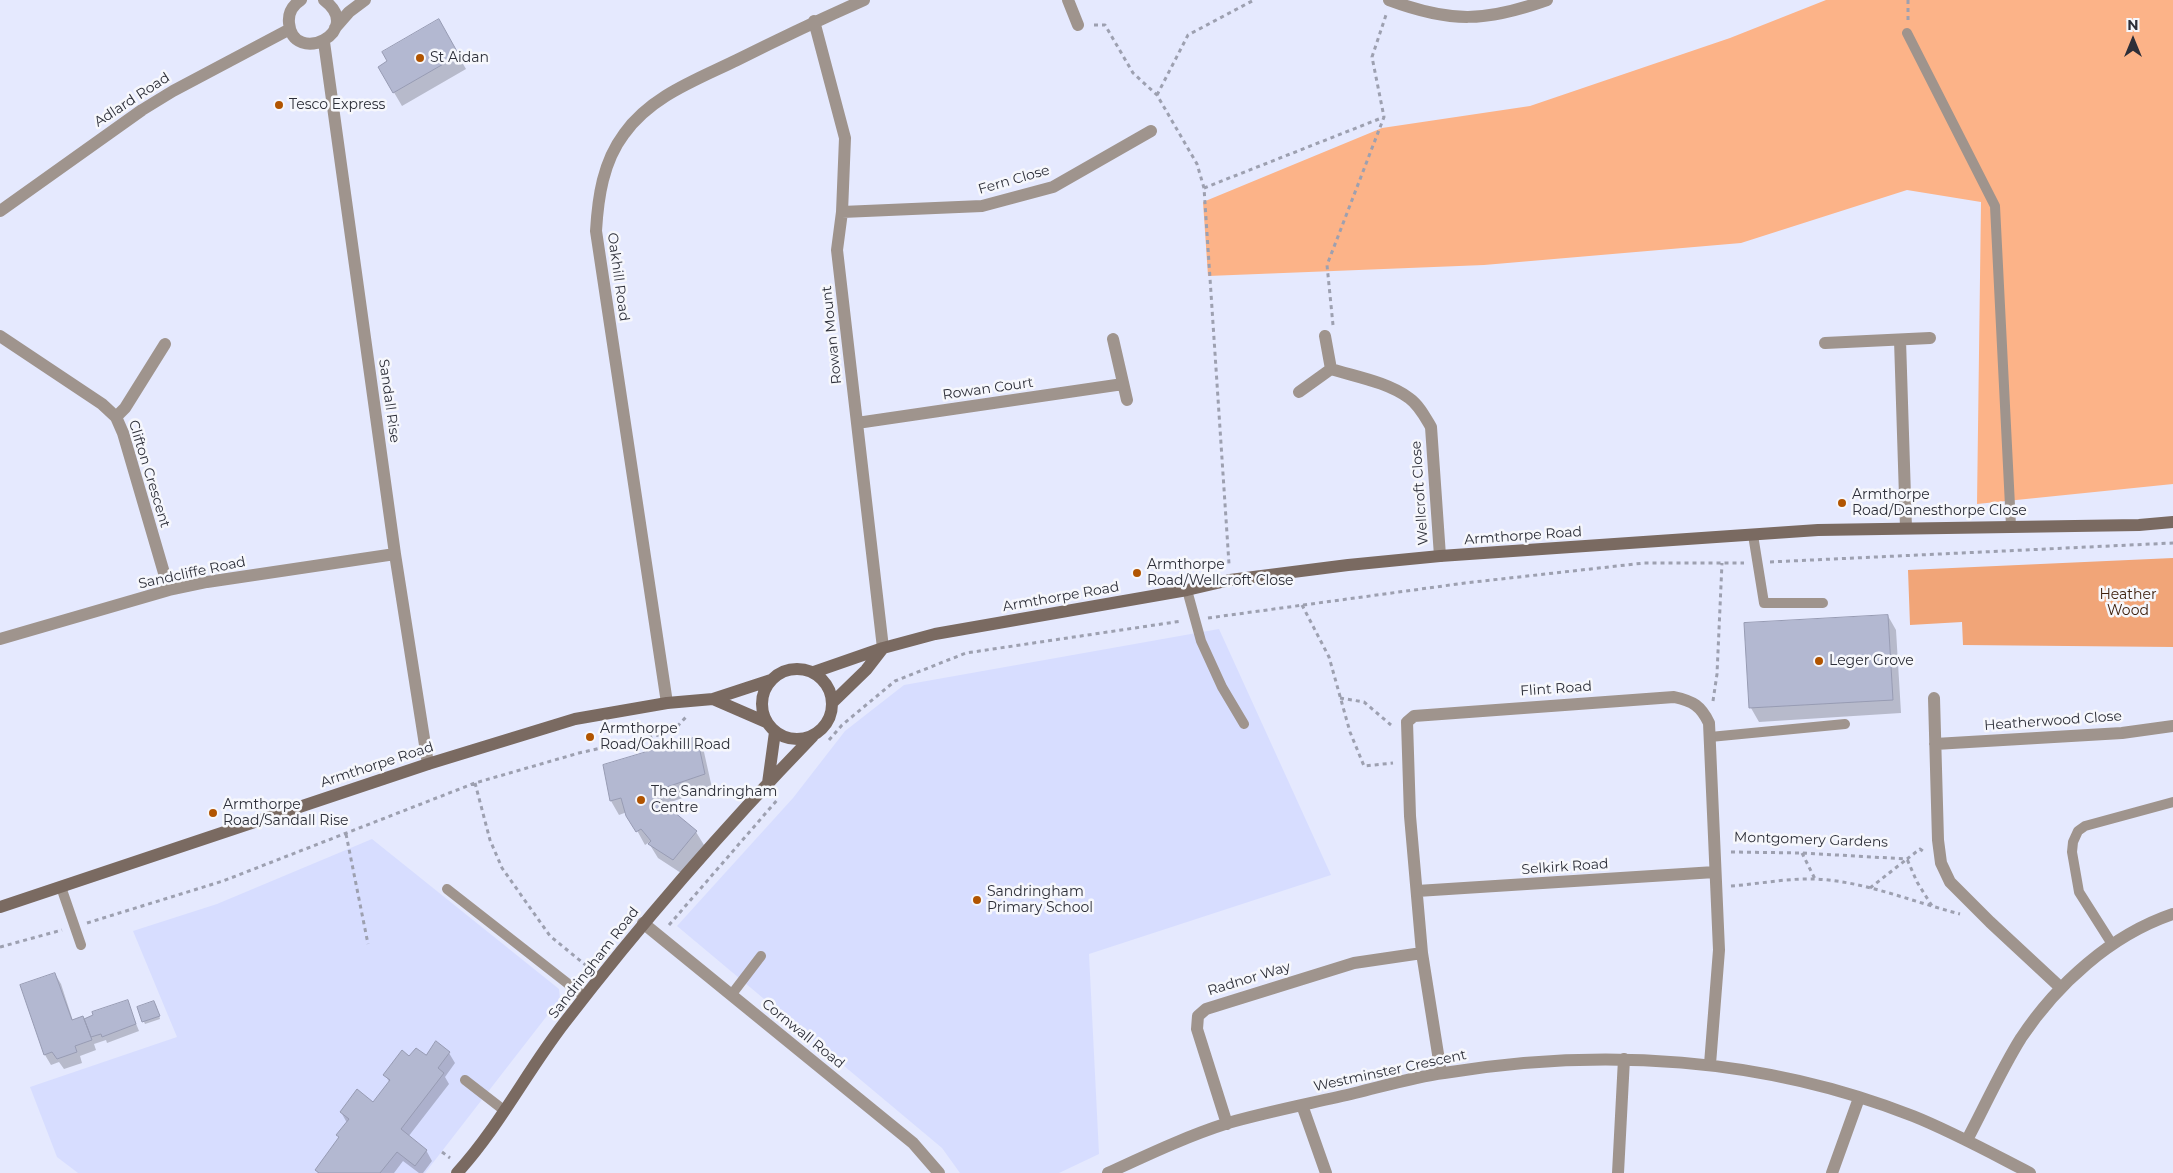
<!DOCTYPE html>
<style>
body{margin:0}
#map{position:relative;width:2173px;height:1173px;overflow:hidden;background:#e5e9fe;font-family:Montserrat,sans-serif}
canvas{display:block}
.north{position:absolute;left:2108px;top:15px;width:50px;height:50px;-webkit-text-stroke:4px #f6f7fc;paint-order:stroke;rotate:0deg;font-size:14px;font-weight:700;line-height:20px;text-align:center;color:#2d2f39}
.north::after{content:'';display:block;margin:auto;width:18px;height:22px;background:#2d2f39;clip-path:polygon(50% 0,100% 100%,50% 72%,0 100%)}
</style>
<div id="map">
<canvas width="2173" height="1173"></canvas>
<div class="north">N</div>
</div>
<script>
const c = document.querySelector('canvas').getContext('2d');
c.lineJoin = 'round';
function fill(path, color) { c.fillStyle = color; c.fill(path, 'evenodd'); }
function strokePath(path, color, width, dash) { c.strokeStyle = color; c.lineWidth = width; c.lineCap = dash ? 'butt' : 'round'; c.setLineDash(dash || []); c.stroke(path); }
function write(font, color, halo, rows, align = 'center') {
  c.font = font + ' Montserrat,sans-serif'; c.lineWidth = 5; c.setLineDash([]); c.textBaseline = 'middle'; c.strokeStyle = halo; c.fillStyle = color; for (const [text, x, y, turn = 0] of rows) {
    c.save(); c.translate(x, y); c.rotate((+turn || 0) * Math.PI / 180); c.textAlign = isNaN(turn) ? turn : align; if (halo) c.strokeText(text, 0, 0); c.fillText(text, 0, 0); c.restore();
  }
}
fill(new Path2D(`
 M1219 629 1331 875 1089 954 1099 1154 1059 1173H960L942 1148 677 926 793 798 845 731 904 685Z
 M372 839 559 989 560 999 425 1173H78L57 1157 30 1087 177 1037 133 931 217 904Z`), '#d7ddff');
fill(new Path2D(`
 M1826 0H2173V484L1977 504 1981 202 1907 190 1741 243 1484 265 1208 276 1203 202 1382 128 1530 106 1730 38Z`), '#fcb388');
fill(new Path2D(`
 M2173 558V647L1963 645 1962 622 1910 625 1908 570Z`), '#f1a578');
fill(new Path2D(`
 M438 21 466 69 402 106 379 67 389 62Z
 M1888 616 1896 630 1901 713 1759 722 1751 708Z
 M696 738 704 752 712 788 665 804 696 832 704 845 681 873 658 858 650 845 653 840 645 845 627 812 619 815 611 801 604 766Z
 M55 974 61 984 73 1021 84 1020 127 1001 139 1031 107 1043 106 1040 94 1044 96 1050 80 1056 82 1063 64 1069 59 1062 51 1065 45 1055 22 986Z
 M156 1005 160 1019 145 1024 138 1008Z
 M449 1053 455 1063 445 1077 449 1084 408 1137 426 1150 432 1161 423 1173H419L403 1161 394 1173H318L316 1170 340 1139 338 1135 347 1123 341 1112 374 1104 390 1083 385 1075 410 1058Z`), '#0003');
const building = new Path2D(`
 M439 19 459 55 393 93 378 67 387 61 382 52Z
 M1888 615 1893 700 1749 708 1744 623Z
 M697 737 705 774 658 790 662 802 697 831 673 860 648 844 651 841 641 829 636 832 626 816 621 798 610 801 603 765Z
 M55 973 72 1020 83 1016 92 1040 75 1046 77 1052 57 1059 52 1052 44 1055 20 985Z
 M128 1000 136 1024 102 1037 101 1034 91 1037 84 1019 93 1015 92 1012Z
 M154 1001 160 1016 142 1022 137 1007Z
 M436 1041 450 1052 438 1068 444 1073 401 1129 427 1150 415 1166 397 1152 380 1173H319L315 1170 339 1137 336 1135 349 1119 340 1112 357 1089 373 1102 390 1080 383 1075 402 1050 409 1056 416 1048 426 1055Z`);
fill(building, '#b3b8d1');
strokePath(building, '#979bb3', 1);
strokePath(new Path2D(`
 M1908 20V0
 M1094 25H1105L1133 73 1157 95 1197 164 1204 188 1229 564
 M1157 95 1188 35 1254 0
 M1204 188 1384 117
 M1333 325 1327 265 1384 117 1372 57 1386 15
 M1770 562 2173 543
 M1302 605 1329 657 1350 732 1364 766 1393 763
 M1208 618 1465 583 1644 563H1744
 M1340 698 1364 702 1391 725
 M1713 701 1717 674 1722 563
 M829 740 842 725 895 681 966 653 1182 621
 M475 783 490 840 502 868 550 936 588 967
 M346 834 368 944
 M1731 852 1802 853 1907 859 1920 849 1924 852
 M1802 853 1815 879
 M1731 886C1759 884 1788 878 1815 879 1864 881 1913 902 1960 914
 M1870 888 1907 859 1917 882 1932 906
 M87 923 223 881 475 783 579 753 672 732 686 717
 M669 925 778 799
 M0 947 62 930
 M442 1152 450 1158`), '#9da0b0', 3, [4, 4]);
strokePath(new Path2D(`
 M1907 33 1995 206 2011 526
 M1753 535 1764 603H1823
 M1187 590 1201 641 1222 687 1244 724
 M1710 737 1845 724
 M61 887 81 945
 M447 889 585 997
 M2112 944 2079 892 2072 852 2073 842 2078 831 2085 826 2173 802
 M732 994 761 956
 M465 1080 505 1111`), '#9f948d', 10);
strokePath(new Path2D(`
 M301 0C293 5 288 13 289 23 293 67 366 32 324 0
 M1068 0 1078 25
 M1389 0C1451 23 1485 22 1547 0
 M814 21 845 138 842 212 837 250 883 648
 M335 28 349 12 365 0
 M324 42 395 554 428 764
 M0 211 142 110 173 91 290 29
 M842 212 982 206 1053 187 1151 131
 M0 336 102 404 116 417 123 433 169 590
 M1113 339 1127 400
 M1900 340 1906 528
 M1825 343 1930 338
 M1331 369C1357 377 1387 382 1409 398 1419 405 1425 417 1431 427L1440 556
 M1299 392 1331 369 1325 336
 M116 417 125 408 165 344
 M857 423 1123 384
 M0 639 169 590 207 582 395 554
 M1934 698 1938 840 1941 863 1950 882 1990 922 2061 988
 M667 703 596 231C598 197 603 162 624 134 651 96 696 80 737 60 779 39 821 19 864 0
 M1935 744 2122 733 2173 726
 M1417 891 1715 872
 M643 923 913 1143 939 1173
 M1441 1073 1422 953 1410 816 1407 722 1414 716 1674 697C1693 701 1701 706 1709 723L1719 950 1710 1064
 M1302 1105 1326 1173
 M1227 1124 1197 1029 1198 1016 1206 1009 1354 963 1422 953
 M1967 1140C1985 1106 2001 1070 2021 1038 2057 984 2111 935 2173 914
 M1108 1173C1147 1155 1187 1136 1228 1123 1270 1111 1313 1103 1355 1093 1384 1086 1414 1077 1444 1073 1602 1047 1763 1057 1913 1116 1953 1132 1991 1153 2030 1173
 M1618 1173 1624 1059
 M1832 1173 1859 1098`), '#9f948d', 12);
strokePath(new Path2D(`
 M762 704a35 35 0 1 1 70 0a35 35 0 1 1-70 0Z
 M814 672 883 648 935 634 1187 590 1230 580 1348 565 1440 556 1818 530 2139 525 2173 522
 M713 699 766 722
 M833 702 866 670 883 648
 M768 783 775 732
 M0 907 428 764 575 719 667 703 713 699 771 680
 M457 1173C499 1127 527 1071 565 1022 642 922 725 827 813 736`), '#7a6a61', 12);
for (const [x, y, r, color] of [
 [420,58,5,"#b15400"],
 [279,105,5,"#b15400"],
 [1842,503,5,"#b15400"],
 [1137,573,5,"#b15400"],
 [1819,661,5,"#b15400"],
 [590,737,5,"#b15400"],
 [641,800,5,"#b15400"],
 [213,813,5,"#b15400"],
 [977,900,5,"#b15400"]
]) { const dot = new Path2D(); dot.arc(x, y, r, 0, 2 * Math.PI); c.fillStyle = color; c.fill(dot); strokePath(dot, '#f6f7fc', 2); }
write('14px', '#2d2f39', '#f6f7fc', [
 ["St Aidan",430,58],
 ["Tesco Express",289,105],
 ["Armthorpe",1852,495],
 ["Road/Danesthorpe Close",1852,511],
 ["Armthorpe",1147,565],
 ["Road/Wellcroft Close",1147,581],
 ["Leger Grove",1829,661],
 ["Armthorpe",600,729],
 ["Road/Oakhill Road",600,745],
 ["The Sandringham",651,792],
 ["Centre",651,808],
 ["Armthorpe",223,805],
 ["Road/Sandall Rise",223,821],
 ["Sandringham",987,892],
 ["Primary School",987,908]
], 'left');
write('14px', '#2d2f39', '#f6f7fc', [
 ["Adlard Road",132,100,-33],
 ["Fern Close",1014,180,-16],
 ["Oakhill Road",618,277,82],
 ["Rowan Mount",832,335,-96],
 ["Rowan Court",988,389,-8],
 ["Sandall Rise",389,401,82],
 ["Clifton Crescent",149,474,73],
 ["Wellcroft Close",1420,493,-94],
 ["Armthorpe Road",1523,536,-4],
 ["Sandcliffe Road",192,573,-12],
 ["Armthorpe Road",1061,597,-10],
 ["Flint Road",1556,689,-4],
 ["Heatherwood Close",2053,721,-4],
 ["Armthorpe Road",377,765,-18],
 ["Montgomery Gardens",1811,840,2],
 ["Selkirk Road",1565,867,-4],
 ["Sandringham Road",594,963,-52],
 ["Radnor Way",1249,979,-17],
 ["Cornwall Road",803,1034,39],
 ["Westminster Crescent",1390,1071,-12]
]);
write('14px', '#3f210e', '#f6f7fc', [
 ["Heather",2128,595],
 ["Wood",2128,611]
]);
</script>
